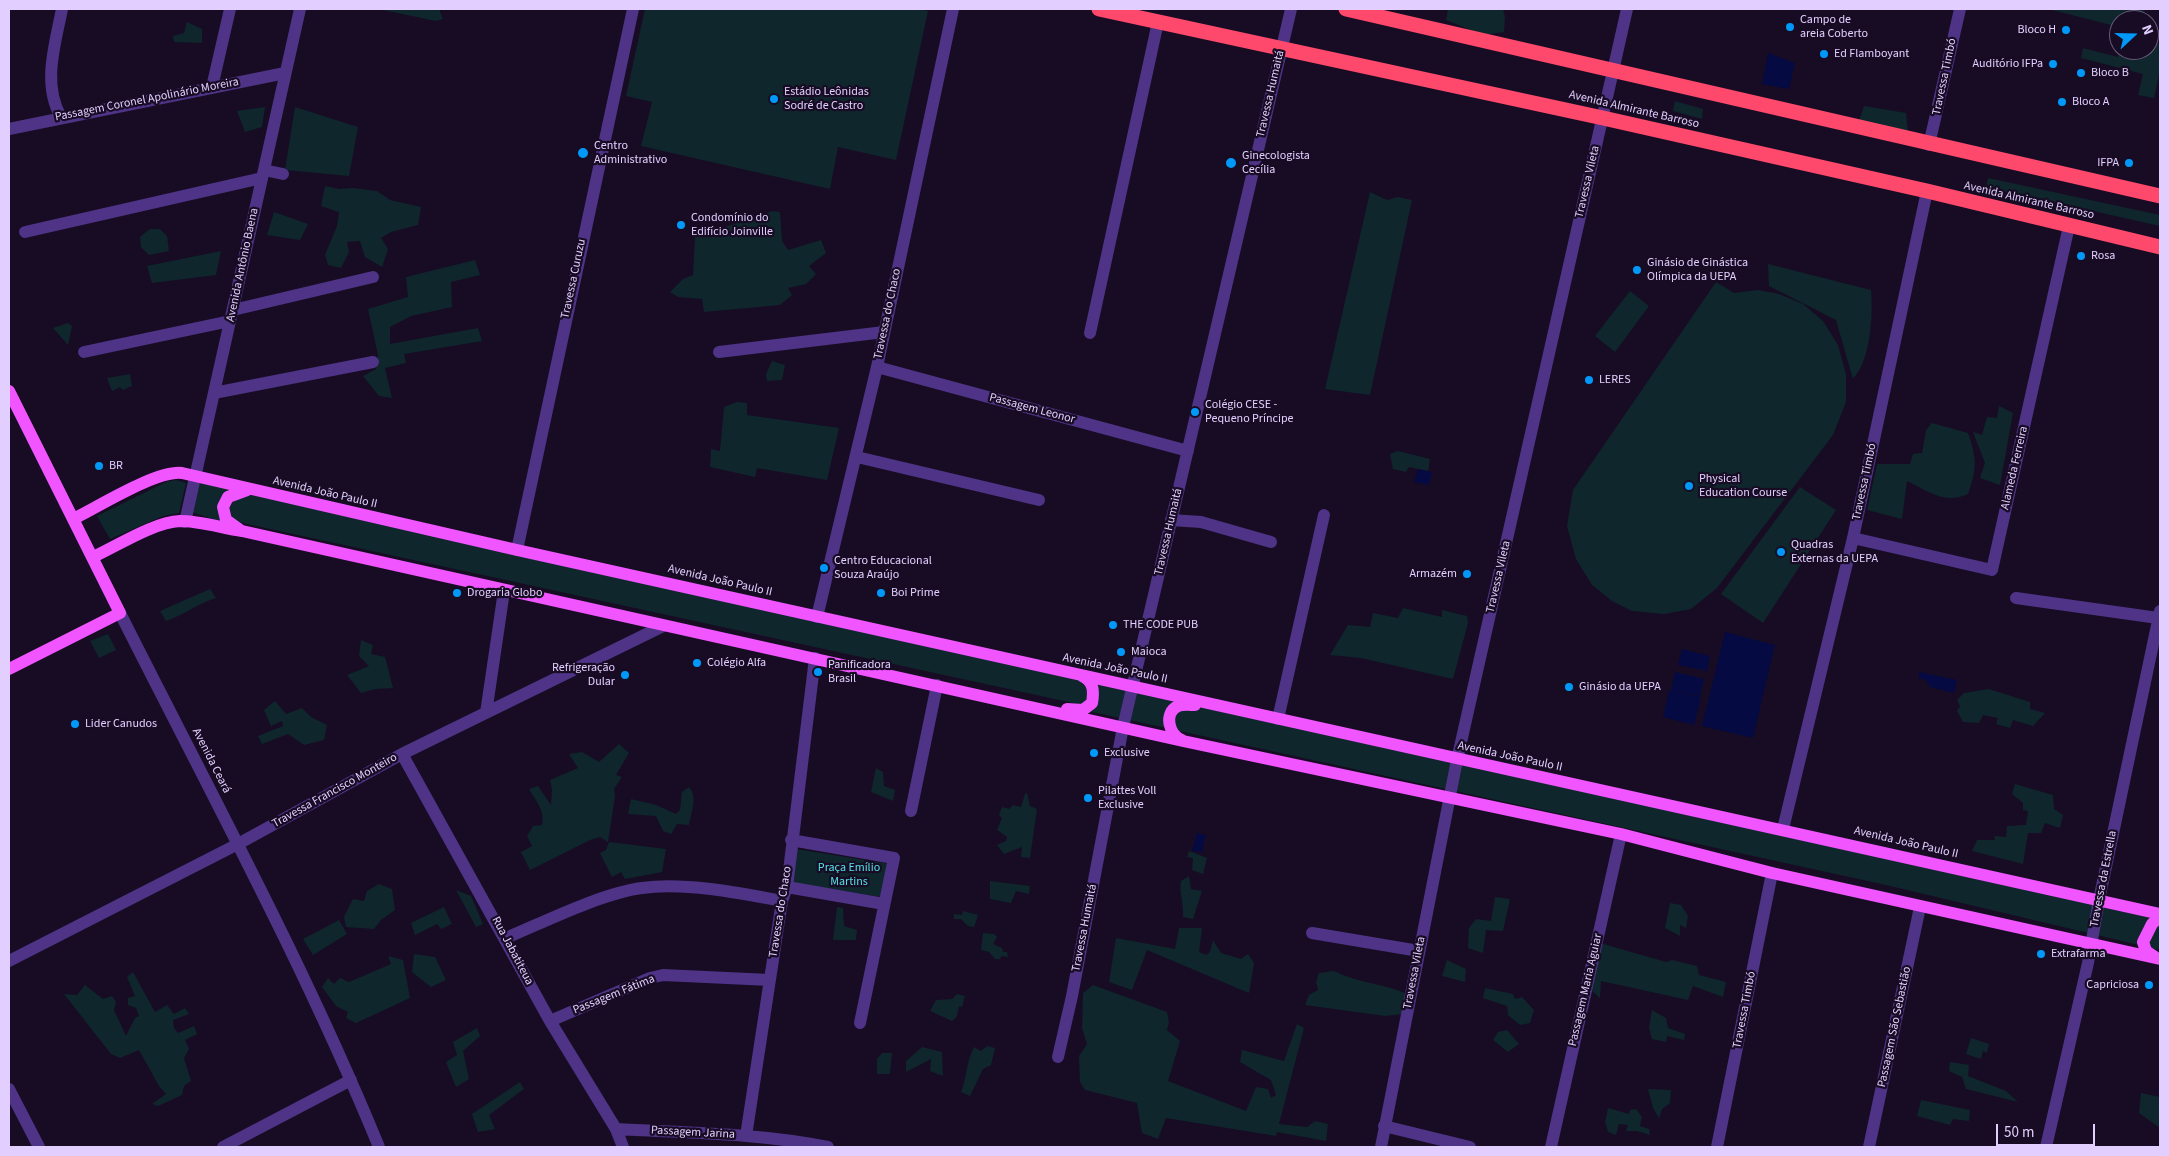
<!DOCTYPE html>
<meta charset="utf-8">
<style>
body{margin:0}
#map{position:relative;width:2169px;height:1156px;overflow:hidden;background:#170c23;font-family:"Source Sans 3",sans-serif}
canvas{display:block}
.frame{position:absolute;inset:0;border:10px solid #e2ceff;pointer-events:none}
.north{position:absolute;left:2109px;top:10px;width:50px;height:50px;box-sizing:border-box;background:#170c23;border:1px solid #685a7b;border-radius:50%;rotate:69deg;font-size:14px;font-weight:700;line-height:20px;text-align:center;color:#e2ceff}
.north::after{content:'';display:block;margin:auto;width:18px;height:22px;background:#0099f9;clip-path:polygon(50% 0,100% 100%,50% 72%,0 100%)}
.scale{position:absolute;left:1996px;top:1124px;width:99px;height:22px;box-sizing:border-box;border:2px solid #e2ceff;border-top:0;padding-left:6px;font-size:15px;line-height:18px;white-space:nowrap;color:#e2ceff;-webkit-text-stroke:4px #170c23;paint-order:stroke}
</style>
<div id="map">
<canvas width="2169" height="1156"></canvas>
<div class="frame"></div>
<div class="north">N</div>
<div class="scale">50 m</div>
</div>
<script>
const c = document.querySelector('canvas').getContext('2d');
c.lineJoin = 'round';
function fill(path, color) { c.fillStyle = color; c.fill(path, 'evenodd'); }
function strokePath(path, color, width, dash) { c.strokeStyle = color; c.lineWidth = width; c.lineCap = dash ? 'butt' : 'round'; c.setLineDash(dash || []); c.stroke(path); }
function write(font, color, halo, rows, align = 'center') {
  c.font = font + ' "Source Sans 3",sans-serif'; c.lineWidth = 4.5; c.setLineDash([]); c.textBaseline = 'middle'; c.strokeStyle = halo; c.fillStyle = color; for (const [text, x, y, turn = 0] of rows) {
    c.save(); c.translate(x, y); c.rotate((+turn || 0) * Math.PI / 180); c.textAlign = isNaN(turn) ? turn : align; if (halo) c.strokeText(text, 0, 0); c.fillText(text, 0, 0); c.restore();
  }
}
fill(new Path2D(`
 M378 9H439L443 19 436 21Z
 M645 9H916L928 11 896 160 838 147 830 189 641 146 652 102 626 96Z
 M1448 9H1503L1505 17 1504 32 1483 35 1446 20Z
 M2048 9H2047H2145L2142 20H2119V27Z
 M187 22 202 29V43L174 42 173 36 184 33Z
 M2149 41 2160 44V71L2154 98 2138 95 2143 74 2081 58 2083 48 2118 57 2119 50H2149Z
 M1675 101 1703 109 1702 119 1673 111Z
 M1864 106 1906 113 1908 133 1858 124Z
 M265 107 262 127 245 132 237 111Z
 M295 107 358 127 349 176 285 170Z
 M1988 178 2160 215V226L1986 187Z
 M325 186 339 189 353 188 377 191 390 200 421 207 418 225 391 232 381 238 388 249 382 267 365 257 360 241 347 242 349 252 341 268 328 265 325 255 337 226 339 212 321 206Z
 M1370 192 1387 200 1398 197 1412 200 1370 395 1325 389Z
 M773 211 780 212 782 241 788 250 821 240 826 253 809 266 816 274 806 284 788 288 792 295 780 305 704 312 702 299 678 297 670 292 683 279 693 275 695 237Z
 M274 212 308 224 300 240 267 235Z
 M150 229H160L167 236 169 251 149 255 141 247 140 237Z
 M221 251 216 275 152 283 147 266Z
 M475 260 480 275 451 282 452 307 411 316 390 327V344L478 328 482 341 404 354 406 363 385 368 392 398 379 396 363 376 376 369 378 355 368 309 408 297 406 277Z
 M1768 264 1871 290C1873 316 1871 359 1853 379L1836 320 1769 286Z
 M1716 282 1734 293 1758 290 1779 294 1803 304 1823 321 1838 345 1846 374V402L1833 435 1717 588 1691 609 1664 614 1632 611 1612 601 1592 585 1576 559 1567 526 1573 490Z
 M1630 291 1649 306 1615 352 1595 336Z
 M68 323 72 326 68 345 53 328Z
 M772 361 785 365 782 380 767 381 766 374Z
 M130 374 132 386 123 390 120 387 112 391 107 378Z
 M737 402 747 403V415L839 428 827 480 757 468 755 477 710 467 711 449 720 451 724 407Z
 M1999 406 2013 413 2000 485 1980 478 1985 463 1973 432 1982 435 1987 417 1997 418Z
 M1932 423 1968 433C1977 458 1977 469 1968 494 1945 505 1928 491 1907 481L1902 519 1867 510 1877 464H1910L1913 454 1922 453 1926 430Z
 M1398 451 1430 459 1428 471 1409 467 1406 472 1393 469 1390 454Z
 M176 480 186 483 179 513 163 516 110 539 97 516 166 482Z
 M200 482 234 490 222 522 192 512Z
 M1800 487 1836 510 1763 623 1721 594Z
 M255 494 1088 682 1087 706 238 522 231 517 228 510 234 499Z
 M210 589 216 598C197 604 184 615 166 621L160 611Z
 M1403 608 1442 617V610L1467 616 1468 623 1453 679 1361 658 1330 655 1348 625 1370 627 1373 613 1398 618Z
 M108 634 116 650 99 658 90 641Z
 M361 640 373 645 371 654 385 657 393 688 375 689 361 693 347 675 369 666 359 656Z
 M1093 682 2160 920V950L1886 885 1088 711Z
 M1989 689 2030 702V709L2045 713 2033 726 2013 720 2010 728 1996 724 1998 718 1983 715 1979 723 1963 722 1957 711 1960 706 1957 700 1964 693Z
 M275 701 286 714 302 708 311 717 327 725 324 740 304 745 288 734 262 744 258 736 283 726 282 721 271 726 264 710Z
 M619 744 629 753 616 775 622 777 614 789 615 796 608 842 600 837 590 840 530 870 521 852 532 846 527 836 533 826 542 825C545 810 536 801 529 789L538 786 551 805 552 790 550 780 578 768 569 754 582 752 599 762Z
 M876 768 883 772 884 786 895 790 893 801 871 792Z
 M2015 784 2053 795 2054 809 2063 815 2060 828 2045 823 2041 833H2028L2023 864 1972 851 1977 840H1995L1994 836 2006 837 2007 826 2026 825 2028 811 2023 810V803L2012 794Z
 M689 787C698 797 691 813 689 825L677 824 671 834 663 831 656 816 628 814 631 799 656 805 676 814 680 810 682 792Z
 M1027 793 1030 806 1037 809 1030 858 1021 857 1022 847 1004 854 997 845 1006 841 1007 837 997 830 1002 818 999 815 1002 807 1009 809 1013 805 1021 807 1025 794Z
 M609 842 666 849 662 872 625 879 621 872 612 877 600 853 606 850Z
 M796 849 890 864 882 897 792 883Z
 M1189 851 1207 858 1203 874 1192 870 1193 858 1187 857Z
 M1189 876 1191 889 1202 891 1193 919 1183 917C1184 904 1179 894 1181 881Z
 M990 881 1030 886 1029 894 1016 891 1011 903 990 899Z
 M379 884 392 889 395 910 381 920 374 929 346 927 344 917 353 899 364 901 367 891Z
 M456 890 471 896 483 924 476 927Z
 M1495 897 1510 899 1503 931 1486 930 1483 953 1468 948 1469 928 1476 919 1491 921Z
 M1670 903 1681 905 1688 916 1686 928 1680 925V936L1665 928Z
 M444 907 452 924 441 929 437 924 415 935 411 923Z
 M837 907 843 908 844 926 857 930 856 940H833Z
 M963 911 978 915 974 927 968 926 961 919H954V914L962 915Z
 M339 920 347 934 313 955 303 939Z
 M1179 928H1202L1199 952 1206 955 1210 952 1213 940 1221 953 1241 959 1248 954 1254 963 1249 993 1147 950 1132 990 1109 982 1116 938 1175 949Z
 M983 933 994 934 997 937 993 944 1002 948 1003 952H1007L1008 957 1002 956 1000 959H995L989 952 981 950Z
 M1600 943 1666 962 1672 960 1697 966 1699 975 1726 982 1723 997 1693 986 1688 1000 1601 981 1600 998 1590 989Z
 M414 954 435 957 446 980 431 987 412 972Z
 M388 956 403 960 410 998 356 1023 346 1018 348 1012 336 1006 322 987 328 978 334 984 340 978 349 982 391 964Z
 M1447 960 1466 969 1465 982 1442 976Z
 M1334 971C1357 983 1383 983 1407 994L1402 1014 1385 1016 1305 1005 1309 995 1318 990 1316 982 1319 973Z
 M133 972 155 1012 167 1005 174 1014 185 1008 189 1014 173 1020 174 1028 178 1033 194 1026 197 1034 185 1040 189 1049 184 1058 191 1081 184 1086 182 1095 158 1106 152 1104 166 1094 159 1086 139 1050 120 1058 111 1054 64 994 77 995 85 985 103 999 112 996 116 1002 114 1010 126 1036 135 1018 139 1016 136 1008 128 1005V998L135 996 127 977Z
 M1093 985 1167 1012 1169 1022 1167 1030 1180 1041 1168 1081 1246 1111 1256 1087 1268 1089 1271 1098 1276 1095 1271 1080 1240 1062 1242 1050 1284 1061 1297 1024 1304 1028 1279 1124 1307 1127 1315 1121 1328 1124 1326 1141 1277 1132 1276 1136 1166 1118 1158 1139 1142 1133 1137 1103 1085 1090 1080 1082 1079 1056 1087 1044 1082 1028 1083 993Z
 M1485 988 1513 994 1515 999 1522 997 1534 1010 1530 1023 1520 1025 1508 1015 1507 1006 1483 998Z
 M957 994 965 996 962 1007 959 1006 957 1016 952 1021 930 1011 936 1000 952 999Z
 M1652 1010 1666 1018 1668 1028 1685 1034 1684 1040 1667 1036 1666 1042 1652 1039 1649 1028Z
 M477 1028 480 1036 463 1051 469 1079 456 1087 446 1062 457 1055 453 1042Z
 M1507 1030 1519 1044 1508 1052 1493 1040 1498 1032Z
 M1971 1038 1989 1044 1987 1053 1983 1051 1981 1059 1966 1054Z
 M987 1046 995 1048 991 1065 983 1069 970 1096 961 1092C967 1077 966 1062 974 1047L981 1051Z
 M922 1047 942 1052 943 1076 930 1071 931 1059 906 1072V1061Z
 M882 1053H892L890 1074H877V1059Z
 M1950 1062 1969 1065 1968 1076 2006 1091 2018 1102 1966 1089 1962 1077 1949 1071Z
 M520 1082 524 1089 489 1115 495 1129 478 1132 472 1114Z
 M1648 1089 1671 1090 1670 1103 1662 1109 1659 1118 1653 1108Z
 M2141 1093 2160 1097V1128L2139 1113Z
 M1921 1100 1970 1110 1969 1121 1953 1119 1950 1125 1917 1116Z
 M1608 1108 1629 1114 1630 1110 1636 1109 1642 1117 1640 1126 1649 1129 1650 1135 1637 1131H1626L1628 1125 1619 1124 1616 1135 1608 1132 1605 1122Z`), '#0f262d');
fill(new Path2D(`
 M1768 53 1795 63 1789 89 1762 84Z
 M1418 469 1432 472 1429 485 1414 482Z
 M1725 632 1775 645 1753 738 1702 726Z
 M1682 649 1710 656 1707 671 1678 665Z
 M1675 672 1704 679 1700 696 1671 690Z
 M1919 672 1957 680 1954 693 1930 687 1926 680 1919 678Z
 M1669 690 1701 697 1694 725 1663 717Z
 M1197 833 1206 835 1202 852 1192 851Z`), '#060a42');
strokePath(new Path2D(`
 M212 87 230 9
 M61 117C42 84 55 45 62 9
 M9 129 285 73
 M1929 145 1960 9
 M264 170 283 174
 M25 232 262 178
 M233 310 373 277
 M1090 333 1158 22
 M84 352 230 321
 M719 352 884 332
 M877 367 1188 451
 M214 393 373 362
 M857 457 1039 500
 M1171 520 1201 522 1271 542
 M185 522 300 9
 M1853 538 1992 570 2069 226
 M517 550 633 9
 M2016 598 2158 618
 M120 613C209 790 304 964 379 1147
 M817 617 877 367 953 9
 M486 713 504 591
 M1278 719 1324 515
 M402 754 550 1021 616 1129 623 1147
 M911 811 937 685
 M1783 829 1853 538 1927 191
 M791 840 894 858 860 1023
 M787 887 884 904
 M1312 933 1419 951
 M506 938C544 922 602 893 642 888 684 882 740 893 782 901
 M9 961 238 844 402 754 663 626
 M550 1021 650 978 663 975 770 980
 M1058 1057 1072 996 1123 727 1291 9
 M9 1089 39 1147
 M1384 1126 1470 1147
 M616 1129C687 1133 759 1133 828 1147
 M746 1136 782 901 787 887 815 658
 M223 1147 351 1080
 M1381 1147 1457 760 1627 9
 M1551 1147 1621 834
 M1717 1147 1772 873
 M1869 1147 1920 907
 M2046 1147 2088 963 2099 900 2160 611`), '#4e3386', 12);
strokePath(new Path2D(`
 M9 391 120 613 9 669
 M73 519C98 507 156 470 182 473L517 550 2160 914
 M240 530 226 520 223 507 228 497 247 490
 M93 557C117 546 154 522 180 521 200 521 222 528 242 531L1183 741 1621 834 1772 873 2160 959
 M1067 709 1083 710 1092 703C1094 691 1094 682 1082 676
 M1182 740C1169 735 1163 713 1178 706 1183 704 1190 705 1195 705
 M2155 957 2146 951 2143 942 2152 924 2160 916`), '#f055ff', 12);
strokePath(new Path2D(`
 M1099 9 1603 118 1927 191 2160 247
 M1346 9 2160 196`), '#ff496c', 15);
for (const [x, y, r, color] of [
 [1790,27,5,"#0099f9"],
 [2066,30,5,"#0099f9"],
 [1824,54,5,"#0099f9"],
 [2053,64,5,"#0099f9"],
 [2081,73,5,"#0099f9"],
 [774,99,5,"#0099f9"],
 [2062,102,5,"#0099f9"],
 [583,153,6,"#0099f9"],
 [1231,163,6,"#0099f9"],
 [2129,163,5,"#0099f9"],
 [681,225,5,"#0099f9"],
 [2081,256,5,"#0099f9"],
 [1637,270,5,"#0099f9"],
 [1589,380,5,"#0099f9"],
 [1195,412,5,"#0099f9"],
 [99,466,5,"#0099f9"],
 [1689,486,5,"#0099f9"],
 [1781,552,5,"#0099f9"],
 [824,568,5,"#0099f9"],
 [1467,574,5,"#0099f9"],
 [457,593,5,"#0099f9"],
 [881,593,5,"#0099f9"],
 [1113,625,5,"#0099f9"],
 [1121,652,5,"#0099f9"],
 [697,663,5,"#0099f9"],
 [818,672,5,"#0099f9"],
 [625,675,5,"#0099f9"],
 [1569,687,5,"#0099f9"],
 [75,724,5,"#0099f9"],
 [1094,753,5,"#0099f9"],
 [1088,798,5,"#0099f9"],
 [2041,954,5,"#0099f9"],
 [2149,985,5,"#0099f9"]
]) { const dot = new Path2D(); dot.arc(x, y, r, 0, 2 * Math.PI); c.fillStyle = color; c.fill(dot); strokePath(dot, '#170c23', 2); }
write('12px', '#e2ceff', '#170c23', [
 ["Campo de",1800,20],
 ["areia Coberto",1800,34],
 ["Bloco H",2056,30,"right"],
 ["Ed Flamboyant",1834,54],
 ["Auditório IFPa",2043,64,"right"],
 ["Bloco B",2091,73],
 ["Estádio Leônidas",784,92],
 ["Sodré de Castro",784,106],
 ["Bloco A",2072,102],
 ["Centro",594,146],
 ["Administrativo",594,160],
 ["Ginecologista",1242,156],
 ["Cecília",1242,170],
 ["IFPA",2119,163,"right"],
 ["Condomínio do",691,218],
 ["Edifício Joinville",691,232],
 ["Rosa",2091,256],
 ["Ginásio de Ginástica",1647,263],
 ["Olímpica da UEPA",1647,277],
 ["LERES",1599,380],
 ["Colégio CESE -",1205,405],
 ["Pequeno Príncipe",1205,419],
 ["BR",109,466],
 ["Physical",1699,479],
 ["Education Course",1699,493],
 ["Quadras",1791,545],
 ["Externas da UEPA",1791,559],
 ["Centro Educacional",834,561],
 ["Souza Araújo",834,575],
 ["Armazém",1457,574,"right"],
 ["Drogaria Globo",467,593],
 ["Boi Prime",891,593],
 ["THE CODE PUB",1123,625],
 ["Maioca",1131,652],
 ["Colégio Alfa",707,663],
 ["Panificadora",828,665],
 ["Brasil",828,679],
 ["Refrigeração",615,668,"right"],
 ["Dular",615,682,"right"],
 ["Ginásio da UEPA",1579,687],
 ["Lider Canudos",85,724],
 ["Exclusive",1104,753],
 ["Pilattes Voll",1098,791],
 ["Exclusive",1098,805],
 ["Extrafarma",2051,954],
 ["Capriciosa",2139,985,"right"]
], 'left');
write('12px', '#e2ceff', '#170c23', [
 ["Travessa Timbó",1945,77,-78],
 ["Travessa Humaitá",1271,94,-77],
 ["Passagem Coronel Apolinário Moreira",147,100,-11],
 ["Avenida Almirante Barroso",1634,110,13],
 ["Travessa Vileta",1588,182,-77],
 ["Avenida Almirante Barroso",2029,201,13],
 ["Avenida Antônio Baena",243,265,-78],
 ["Travessa Curuzu",574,279,-78],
 ["Travessa do Chaco",888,314,-78],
 ["Passagem Leonor",1032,409,15],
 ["Alameda Ferreira",2015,468,-77],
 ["Travessa Timbó",1865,482,-78],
 ["Avenida João Paulo II",325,493,13],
 ["Travessa Humaitá",1169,532,-77],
 ["Travessa Vileta",1499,577,-77],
 ["Avenida João Paulo II",720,581,13],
 ["Avenida João Paulo II",1115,669,12],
 ["Avenida João Paulo II",1510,757,12],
 ["Avenida Ceará",211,761,63],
 ["Travessa Francisco Monteiro",335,791,-29],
 ["Avenida João Paulo II",1906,843,13],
 ["Travessa da Estrella",2104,879,-79],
 ["Travessa do Chaco",781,912,-81],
 ["Travessa Humaitá",1085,928,-79],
 ["Rua Jabatiteua",512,951,62],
 ["Travessa Vileta",1415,973,-79],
 ["Passagem Maria Aguiar",1586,990,-77],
 ["Passagem Fátima",614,995,-22],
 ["Travessa Timbó",1745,1010,-79],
 ["Passagem São Sebastião",1895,1027,-78],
 ["Passagem Jarina",693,1133,3]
]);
write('12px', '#51e2e8', '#170c23', [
 ["Praça Emílio",849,868],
 ["Martins",849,882]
]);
</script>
